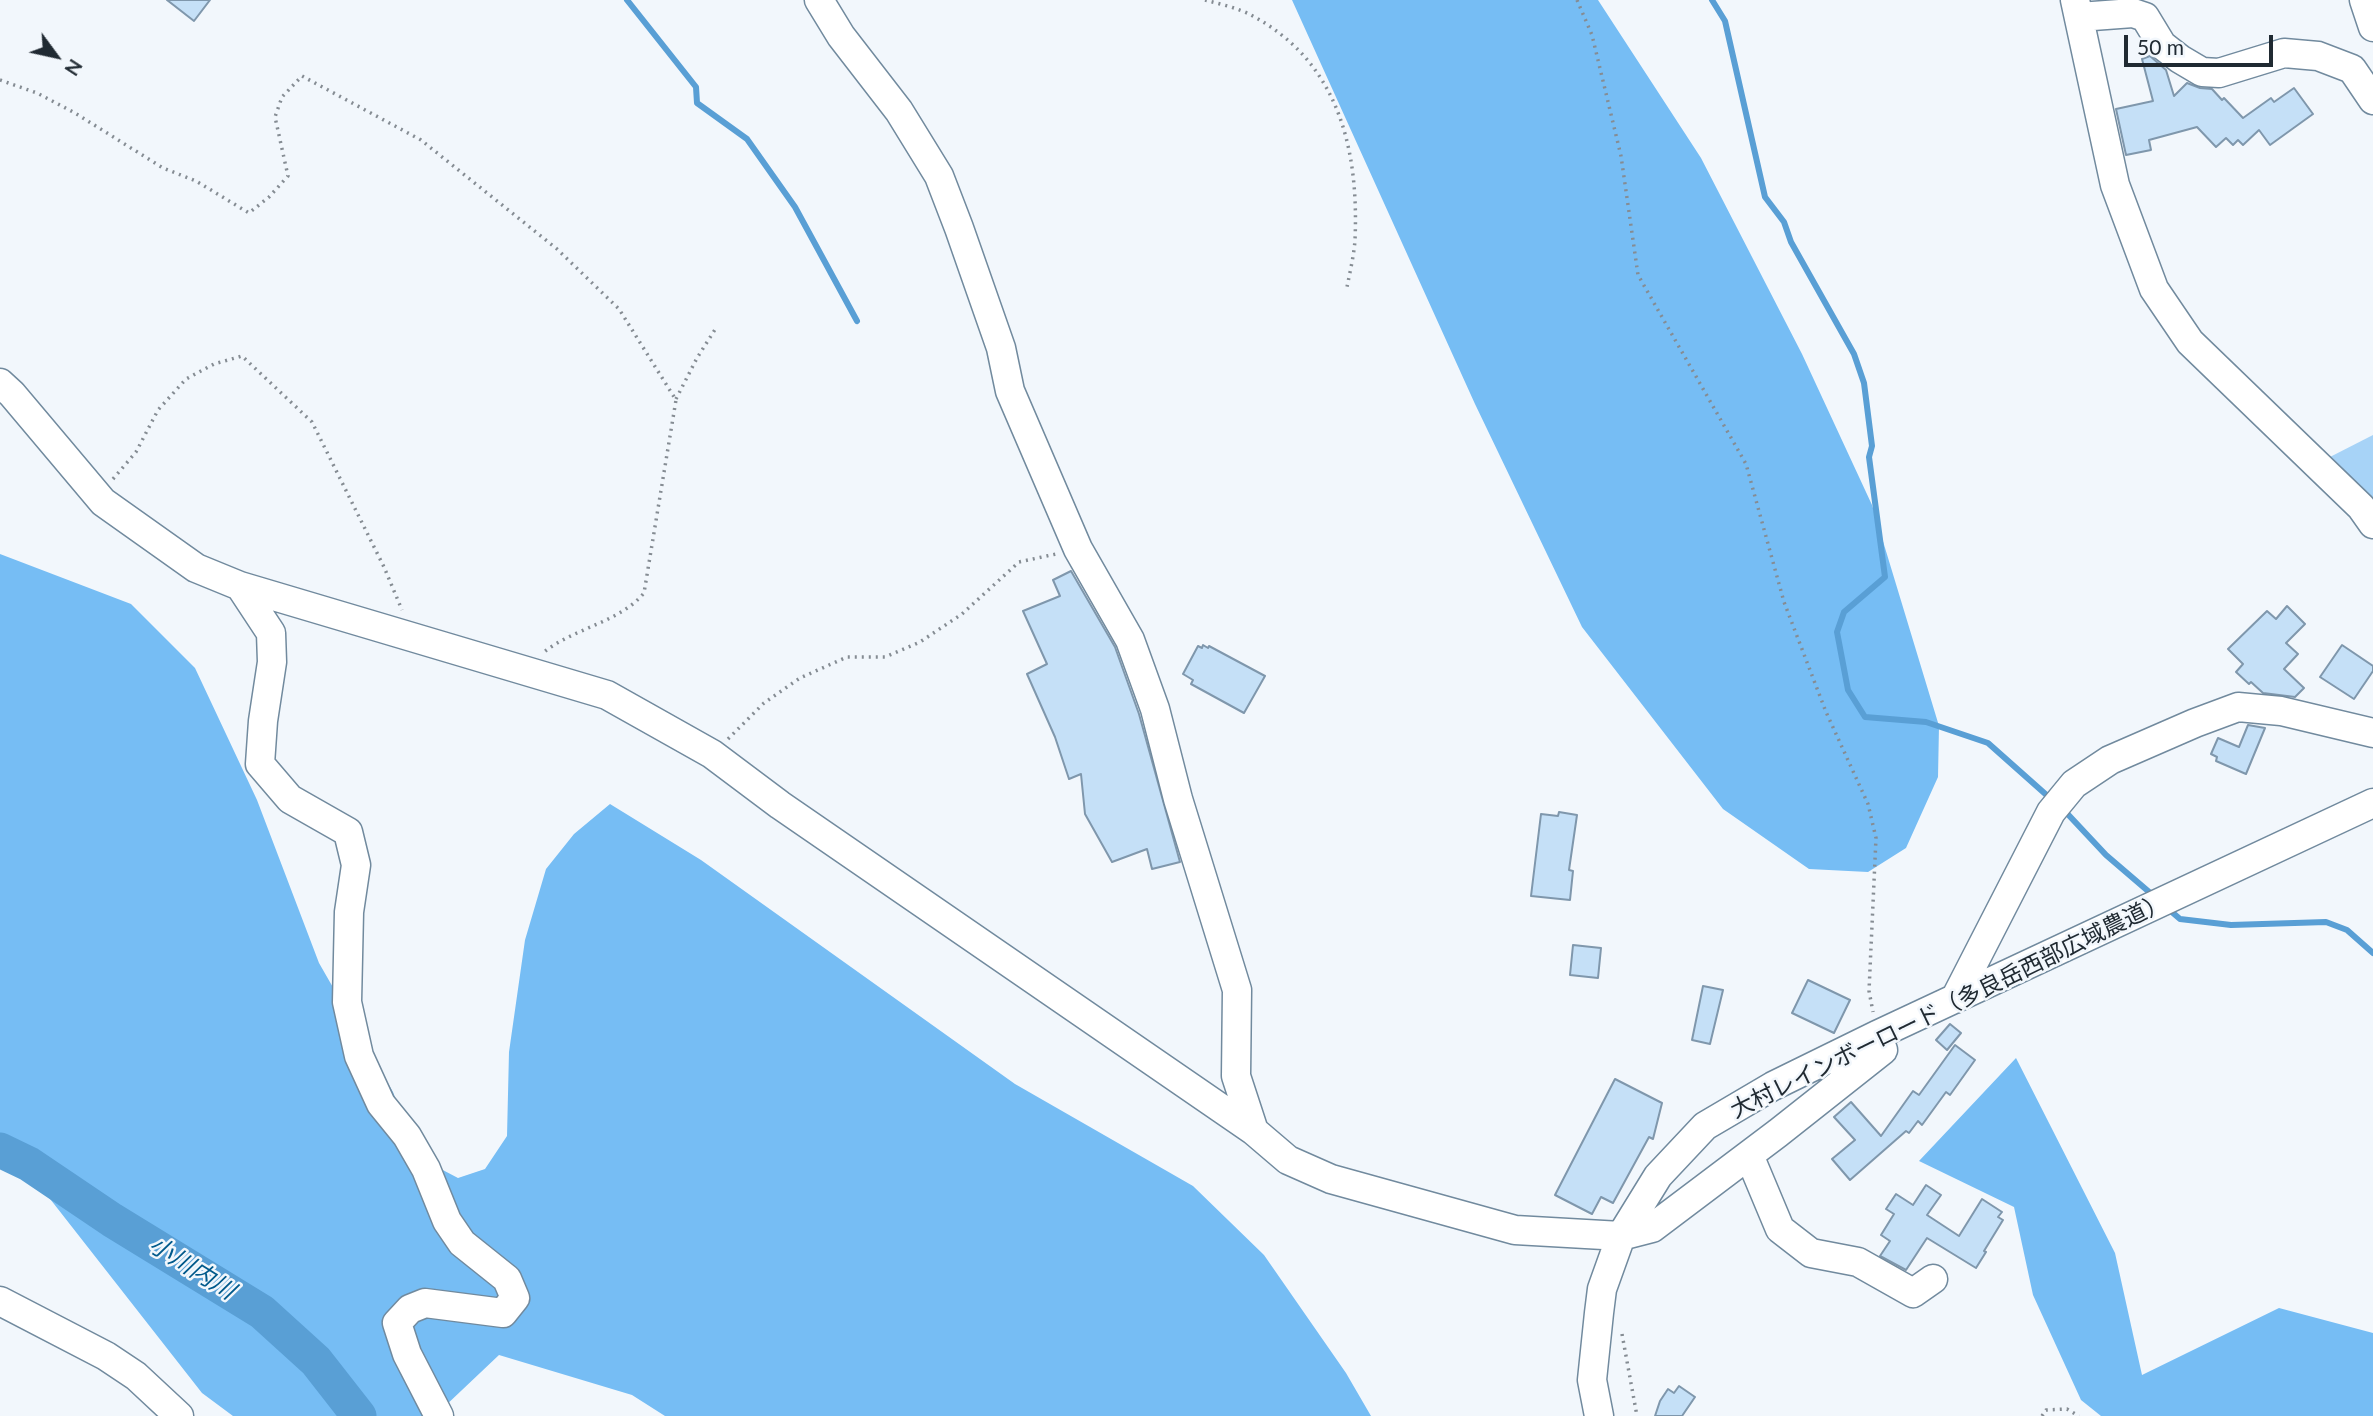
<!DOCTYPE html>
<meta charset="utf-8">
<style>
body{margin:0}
#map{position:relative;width:2373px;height:1416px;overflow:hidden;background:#f2f7fc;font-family:Lato,sans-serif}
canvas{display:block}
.north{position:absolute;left:21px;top:21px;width:70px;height:70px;-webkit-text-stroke:5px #f2f7fc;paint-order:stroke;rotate:123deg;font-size:19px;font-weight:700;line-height:28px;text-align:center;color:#202a32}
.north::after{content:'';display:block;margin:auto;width:24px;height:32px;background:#202a32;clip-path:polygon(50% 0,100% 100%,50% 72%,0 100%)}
.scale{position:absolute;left:2124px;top:35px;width:149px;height:32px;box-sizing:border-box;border:4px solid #202a32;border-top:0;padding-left:9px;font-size:21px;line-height:24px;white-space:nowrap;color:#202a32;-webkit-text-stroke:5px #f2f7fc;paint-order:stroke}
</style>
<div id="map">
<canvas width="2373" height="1416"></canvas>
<div class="north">N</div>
<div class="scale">50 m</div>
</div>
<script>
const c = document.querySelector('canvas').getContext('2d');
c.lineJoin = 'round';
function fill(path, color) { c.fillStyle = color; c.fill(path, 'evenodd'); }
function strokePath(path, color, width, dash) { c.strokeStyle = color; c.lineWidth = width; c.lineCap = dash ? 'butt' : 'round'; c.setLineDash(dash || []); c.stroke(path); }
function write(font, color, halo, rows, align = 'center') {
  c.font = font + ' Lato,"Noto Sans JP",sans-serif'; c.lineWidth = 5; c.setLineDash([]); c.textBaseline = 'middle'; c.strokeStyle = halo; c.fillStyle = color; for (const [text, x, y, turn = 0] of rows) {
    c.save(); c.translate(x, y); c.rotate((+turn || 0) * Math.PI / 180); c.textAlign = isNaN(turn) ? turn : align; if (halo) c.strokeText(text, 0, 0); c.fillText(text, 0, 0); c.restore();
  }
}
fill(new Path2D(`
 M2373 435V502L2326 459Z`), '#a7d3f7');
fill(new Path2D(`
 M1292 0H1598L1701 158 1802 354 1872 505 1939 726 1938 777 1906 848 1868 872 1809 869 1723 809 1582 627 1475 404Z
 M0 554 131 604 195 668 257 800 319 963 393 1092 418 1157 458 1178 485 1169 507 1136 509 1052 525 940 546 869 574 834 610 804 701 860 1015 1084 1193 1186 1264 1255 1346 1373 1371 1416H665L632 1395 499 1355 443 1408 428 1416H233L202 1393 0 1135Z
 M2016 1058 2115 1253 2142 1375 2279 1308 2373 1333V1416H2101L2081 1400 2033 1295 2014 1207 1919 1161Z`), '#76bdf4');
strokePath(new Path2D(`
 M627 0 696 87 697 103 747 139 795 207 857 321
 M1712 0 1725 21 1765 197 1784 222 1791 242 1854 354 1864 383 1872 446 1869 457 1885 577 1844 612 1837 632 1848 690 1865 717 1926 722 1988 743 2051 799
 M2062 808 2106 855 2155 897
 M2166 907 2180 919 2231 925 2326 922 2347 930 2373 953`), '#599fd5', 6);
strokePath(new Path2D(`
 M0 1150 29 1164 112 1220 262 1312 316 1361 359 1416`), '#599fd5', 35);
const building = new Path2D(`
 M167 0H210L194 21Z
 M2150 56 2166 70 2174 96 2187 83 2200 88 2212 89 2222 100 2224 98 2243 118 2271 98 2274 102 2294 88 2313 114 2270 145 2259 130 2243 145 2238 140 2233 145 2226 138 2216 147 2197 127 2149 140 2151 150 2126 155 2116 109 2153 101 2142 59Z
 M1071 571 1115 647 1139 714 1180 862 1152 869 1147 849 1112 862 1085 814 1081 774 1069 779 1055 737 1027 674 1047 664 1023 611 1060 596 1053 580Z
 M2287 606 2305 624 2286 643 2298 654 2284 669 2304 688 2295 697 2263 693 2251 682 2249 684 2236 672 2243 664 2228 649 2267 611 2276 619Z
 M1203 645 1208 648 1209 646 1265 676 1244 713 1191 684 1193 680 1183 674 1198 646 1202 648Z
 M2342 645 2373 666V671L2354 699 2320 677Z
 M2248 725 2265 728 2246 774 2216 761 2217 757 2211 754 2218 738 2239 747Z
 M1559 812 1577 815 1569 870 1573 871 1570 900 1531 896 1541 814 1558 816Z
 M1573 945 1601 948 1598 978 1570 975Z
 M1808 980 1850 1000 1834 1033 1792 1013Z
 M1703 986 1723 990 1710 1044 1692 1040Z
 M1950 1024 1961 1033 1947 1050 1936 1040Z
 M1955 1045 1975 1060 1950 1095 1946 1092 1922 1125 1918 1121 1909 1133 1906 1131 1850 1180 1832 1159 1855 1140 1834 1117 1851 1102 1881 1136 1913 1091 1919 1095Z
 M1615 1079 1662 1103 1653 1139 1649 1137 1613 1203 1601 1197 1592 1214 1555 1195Z
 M1926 1185 1941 1195 1927 1215 1959 1236 1982 1199 2002 1212 1998 1217 2003 1220 1984 1251 1986 1252 1976 1268 1927 1238 1906 1270 1880 1256 1890 1241 1881 1235 1894 1214 1886 1209 1896 1194 1913 1205Z
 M1679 1386 1695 1397 1682 1416H1655L1660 1401 1668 1389 1674 1393Z`);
fill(building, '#c5e0f7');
strokePath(building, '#7f97ac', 2);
const minor = new Path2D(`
 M819 0 841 36 899 111 939 176 959 228 1001 348 1010 391 1078 549 1130 640 1155 709 1178 799 1237 990 1236 1076 1254 1131
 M2075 0 2115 185 2154 289 2190 342 2361 507 2373 524
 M2364 0 2373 27
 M2079 17 2133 13 2145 17 2162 45 2180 59 2202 72 2219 73 2284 53 2318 56 2352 69 2373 100
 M0 383 12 394 103 502 196 568 240 586 607 695 712 754 780 805 1254 1131 1288 1160 1331 1179 1515 1230 1621 1236 1652 1228 1778 1133 1883 1050 1877 1035
 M240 586 271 633 272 662 263 721 260 764 290 799 348 832 356 865 349 912 347 1002 359 1056 381 1104 407 1136 426 1169 447 1221 462 1243 507 1279 515 1298 503 1313 425 1303 410 1309 397 1323 407 1354 439 1416
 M1955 999 2051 812 2074 784 2110 760 2195 723 2238 707 2281 711 2373 733
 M1749 1155 1780 1229 1811 1253 1858 1262 1913 1293 1933 1279
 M0 1301 106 1356 136 1376 179 1416
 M1599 1416 1592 1380 1599 1313 1602 1289 1621 1236 1658 1176 1705 1126 1773 1086 1877 1035 2373 803`);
strokePath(minor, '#718a9e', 31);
strokePath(new Path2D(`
 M1205 0C1220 4 1238 8 1251 15 1338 61 1359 148 1355 240 1354 255 1350 272 1347 287
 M1577 0 1592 35 1621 156 1638 275 1746 464 1784 602 1826 712 1868 804 1876 838 1869 991 1873 1012
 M0 80 37 93 75 113 163 168 196 181 249 213 269 197 288 176 275 117 282 97 302 76 421 140 557 249 619 309 676 400 644 593C619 623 573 628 543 653
 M676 399 697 358 716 328
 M113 479 136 452 158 410 186 379 214 364 242 356 312 422 384 567 402 610
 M728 739 764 703 800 678 847 657H885L920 642 962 614 1019 562 1056 554
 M1622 1334 1637 1416
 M2042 1416 2046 1410 2067 1409 2079 1416`), '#858c93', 3.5, [2, 5]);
strokePath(minor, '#fff', 28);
write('23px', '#202a32', '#f2f7fc', [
 ["大村レインボーロード（多良岳西部広域農道）",1949,1006,-26]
]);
write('italic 24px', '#00598b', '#f2f7fc', [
 ["小川内川",192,1268,32]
]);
</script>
